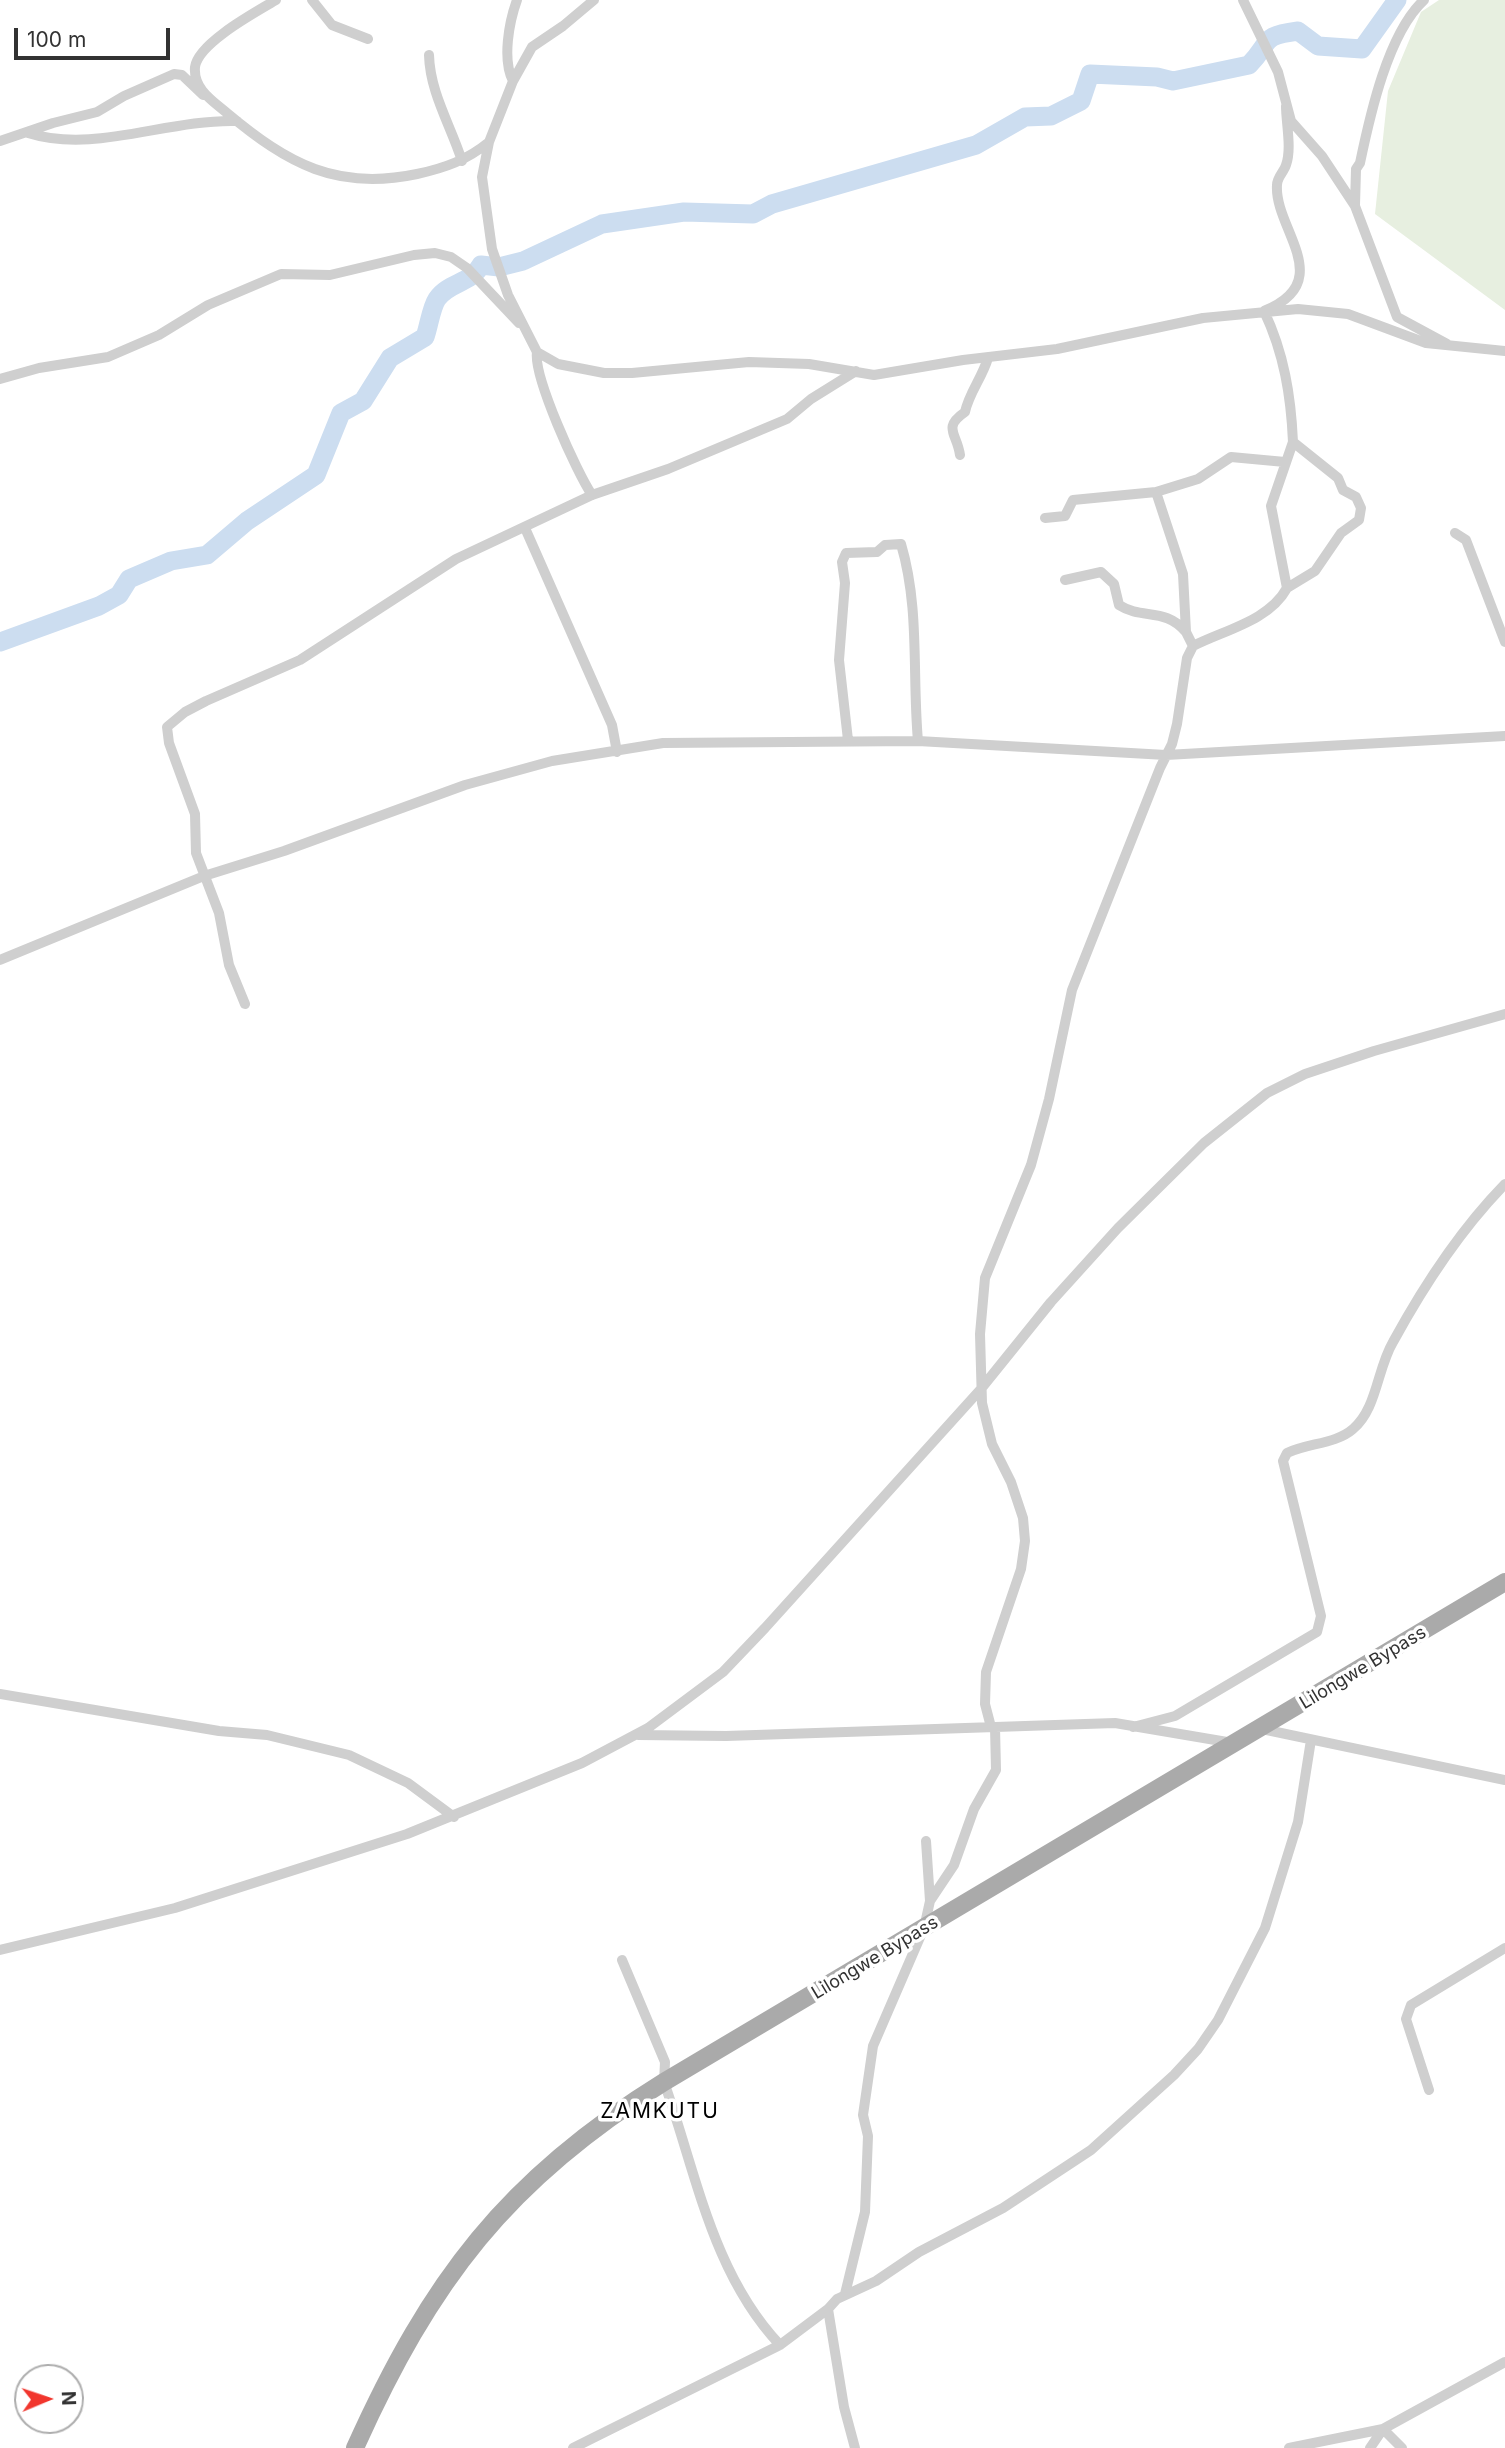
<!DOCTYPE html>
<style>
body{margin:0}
#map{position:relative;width:1505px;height:2448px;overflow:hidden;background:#fff;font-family:Inter,sans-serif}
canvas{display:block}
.north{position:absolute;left:14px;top:2364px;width:70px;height:70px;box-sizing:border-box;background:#fff;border:2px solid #adadad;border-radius:50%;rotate:88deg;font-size:19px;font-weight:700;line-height:28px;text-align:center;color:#323232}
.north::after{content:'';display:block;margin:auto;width:24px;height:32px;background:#f1362d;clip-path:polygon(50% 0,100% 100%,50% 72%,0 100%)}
.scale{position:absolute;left:14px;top:28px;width:156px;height:32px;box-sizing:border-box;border:4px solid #323232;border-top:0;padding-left:9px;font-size:21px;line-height:24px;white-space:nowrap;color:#323232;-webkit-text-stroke:5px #fff;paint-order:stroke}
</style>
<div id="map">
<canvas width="1505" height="2448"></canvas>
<div class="north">N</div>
<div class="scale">100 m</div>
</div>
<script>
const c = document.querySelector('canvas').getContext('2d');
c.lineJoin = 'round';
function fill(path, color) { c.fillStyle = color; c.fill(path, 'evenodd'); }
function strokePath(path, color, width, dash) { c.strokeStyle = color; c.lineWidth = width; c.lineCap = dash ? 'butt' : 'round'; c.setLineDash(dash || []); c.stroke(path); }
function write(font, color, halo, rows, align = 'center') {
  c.font = font + ' Inter,sans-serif'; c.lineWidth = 7; c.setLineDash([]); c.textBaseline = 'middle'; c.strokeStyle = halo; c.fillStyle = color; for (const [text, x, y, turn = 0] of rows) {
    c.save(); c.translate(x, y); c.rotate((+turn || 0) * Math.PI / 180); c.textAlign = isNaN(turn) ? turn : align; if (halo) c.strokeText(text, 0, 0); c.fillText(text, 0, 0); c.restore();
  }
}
fill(new Path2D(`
 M1439 0H1505V310L1375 214 1388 91 1421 12Z`), '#e7efe0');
strokePath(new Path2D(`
 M0 642 99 606 119 595 129 579 171 561 207 555 247 521 316 475 341 413 363 401 390 358 425 337C429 326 431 308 437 299 448 282 471 284 481 265L499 267 523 261 602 224 684 212 753 214 772 204 976 145 1025 117 1051 116 1081 101 1090 74 1157 77 1173 81 1249 65C1272 41 1260 36 1298 31L1318 46 1362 49 1397 0`), '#ccddf0', 19);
strokePath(new Path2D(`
 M276 0C256 12 198 43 195 67 193 89 213 101 227 113 288 164 337 191 417 174 445 168 467 160 489 142
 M312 0 332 25 368 39
 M594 0 563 26 532 47 513 81 489 142 482 177 492 249 508 295 537 352 558 364 604 373H632L749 362 809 364 874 375 963 360 1057 349 1203 318 1298 309 1348 314 1426 343 1505 351
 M1243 0 1278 72 1291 121 1322 156 1355 206 1397 317 1447 344
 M429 55C430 93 451 126 462 161
 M513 81C502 60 509 22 517 0
 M28 133C95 154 166 119 237 121
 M0 141 53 123 97 112 124 96 174 74 182 75 203 95
 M1355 205 1356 169 1360 163C1370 115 1388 33 1424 0
 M537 352C533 376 577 473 592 495
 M0 379 39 368 108 357 159 335 208 305 281 274 330 275 414 255 435 253 451 257 467 268 519 323
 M960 455C957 433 942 428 965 412 969 393 982 378 988 358
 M1045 518 1065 516 1073 500 1156 492
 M525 528 612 725 617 752
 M1455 533 1466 540 1505 642
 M1065 580 1101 572 1114 584 1119 605C1142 620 1165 607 1186 632
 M1287 588 1315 571 1341 533 1359 520 1361 508 1356 497 1343 490 1338 478 1293 442
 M1193 646 1186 632 1183 574 1156 492 1198 479 1231 457 1285 462
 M848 740 839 660 845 583 842 562 846 553 877 552 885 545 901 544C920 608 912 674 918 741
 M0 960 204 876 284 851 465 785 552 761 663 743 918 741 1166 755 1505 736
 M245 1004 229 965 219 913 196 853 195 814 169 743 167 727 185 712 206 701 300 660 456 559 592 495 668 469 787 419 811 399 856 371
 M0 1694 219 1731 267 1735 349 1755 408 1783 454 1817
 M991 1727 985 1704 986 1672 1021 1569 1025 1541 1023 1518 1011 1482 992 1444 982 1403 980 1334 985 1278 1031 1165 1049 1099 1072 990 1160 768 1172 744 1177 724 1187 658 1193 646C1224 630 1269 621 1287 588L1271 506 1293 442C1291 396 1284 353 1264 311 1338 281 1274 229 1277 185 1277 177 1284 172 1286 165 1292 149 1286 123 1286 106
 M1133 1727 1175 1716 1317 1632 1321 1616 1283 1461 1287 1453C1308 1443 1336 1444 1353 1429 1377 1409 1377 1369 1393 1342 1423 1287 1461 1229 1505 1184
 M1262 1729 1505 1780
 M638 1735 726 1736 1115 1723 1233 1743
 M926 1841 930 1901
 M0 1950 175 1908 407 1834 582 1763 648 1728 723 1672 765 1628 980 1390 1051 1302 1118 1228 1204 1143 1267 1093 1305 1074 1374 1051 1505 1014
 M622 1960 665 2062 664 2082C696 2172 712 2273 780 2345
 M1429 2090 1406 2019 1411 2005 1505 1948
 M845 2294 865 2212 868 2136 863 2115 873 2046 924 1928 930 1901 954 1865 974 1809 996 1770 995 1727
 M828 2309 844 2407 855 2448
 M573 2448 780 2345 828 2309 837 2299 876 2281 919 2252 1003 2208 1091 2150 1174 2075 1198 2049 1218 2020 1265 1928 1298 1822 1311 1740
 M1289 2448 1383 2429 1402 2448
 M1370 2448 1383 2429 1505 2362`), '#cfcfcf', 10);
strokePath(new Path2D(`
 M355 2448C430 2281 507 2179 664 2082L1505 1582`), '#aaa', 18);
write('18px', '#323232', '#fff', [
 ["Lilongwe Bypass",1363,1668,-31],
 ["Lilongwe Bypass",875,1958,-31]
]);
c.letterSpacing = '2px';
write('21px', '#000', '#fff', [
 ["ZAMKUTU",660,2112]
]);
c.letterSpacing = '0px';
</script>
